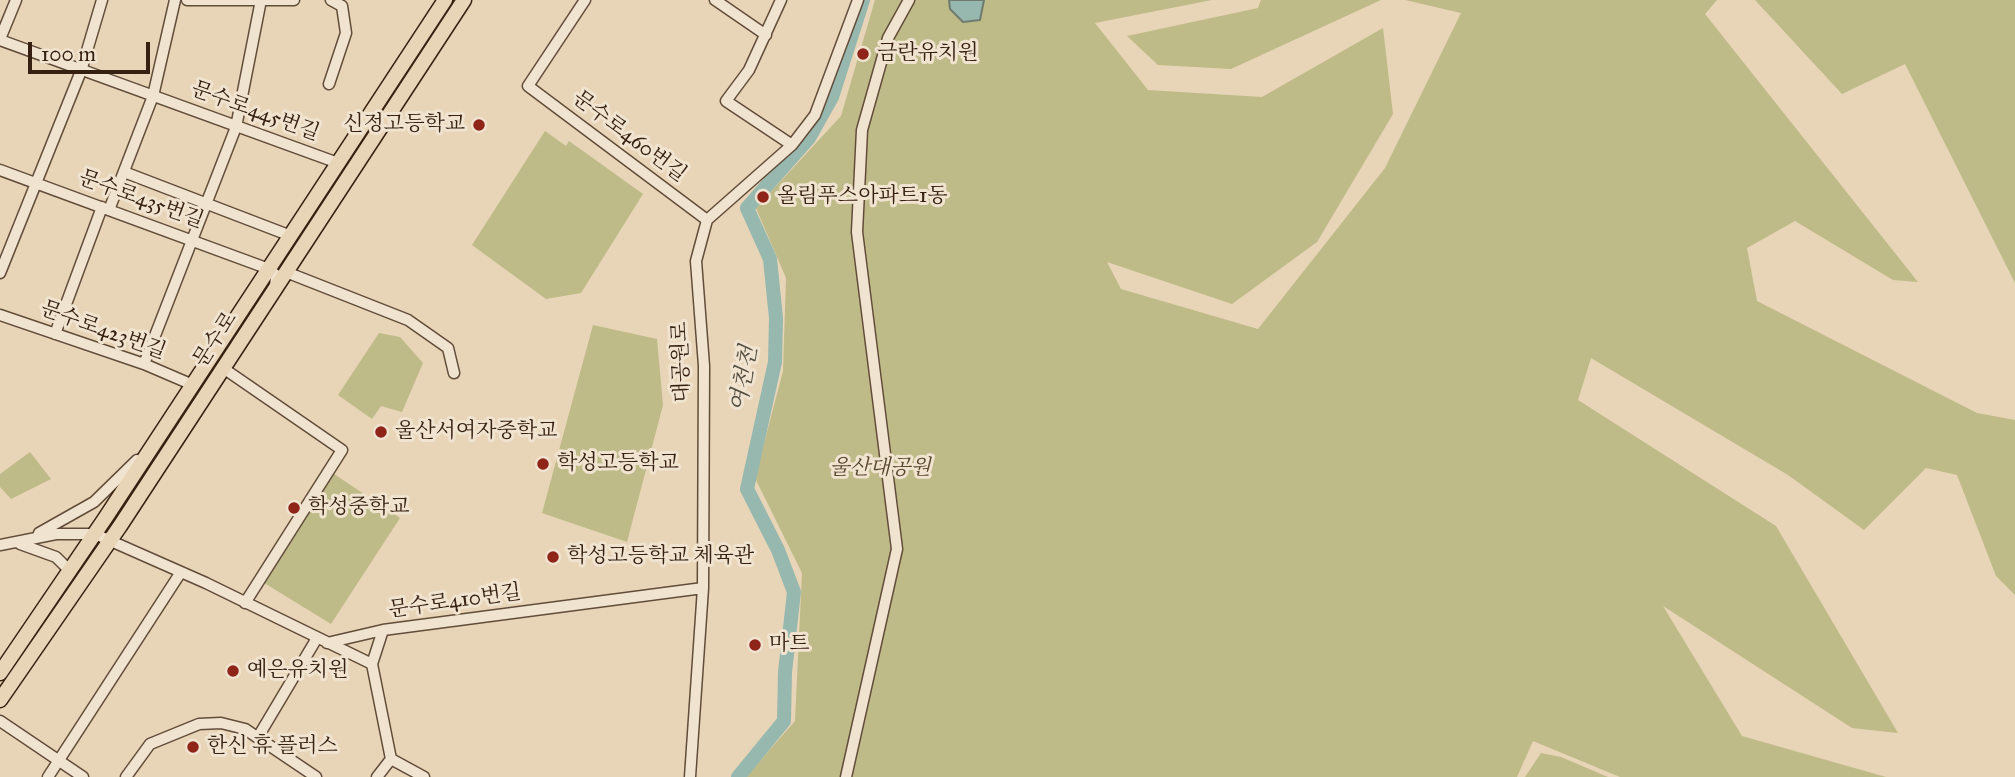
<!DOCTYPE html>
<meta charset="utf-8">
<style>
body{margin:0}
#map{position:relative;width:2015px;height:777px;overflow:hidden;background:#e8d4b6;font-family:"IM FELL Great Primer",serif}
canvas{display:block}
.scale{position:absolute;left:28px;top:42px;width:122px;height:32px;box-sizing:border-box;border:4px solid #362011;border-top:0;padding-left:9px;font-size:21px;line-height:24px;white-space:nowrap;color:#362011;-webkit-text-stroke:5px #f0e3d0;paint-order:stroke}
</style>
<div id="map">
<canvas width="2015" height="777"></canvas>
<div class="scale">100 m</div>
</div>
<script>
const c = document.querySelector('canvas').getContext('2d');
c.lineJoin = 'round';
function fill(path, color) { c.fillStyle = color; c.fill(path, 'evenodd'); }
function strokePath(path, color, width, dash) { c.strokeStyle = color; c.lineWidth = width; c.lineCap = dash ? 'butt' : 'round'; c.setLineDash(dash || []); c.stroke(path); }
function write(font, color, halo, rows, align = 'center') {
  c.font = font + ' "IM FELL Great Primer","Noto Serif KR",serif'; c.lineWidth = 6; c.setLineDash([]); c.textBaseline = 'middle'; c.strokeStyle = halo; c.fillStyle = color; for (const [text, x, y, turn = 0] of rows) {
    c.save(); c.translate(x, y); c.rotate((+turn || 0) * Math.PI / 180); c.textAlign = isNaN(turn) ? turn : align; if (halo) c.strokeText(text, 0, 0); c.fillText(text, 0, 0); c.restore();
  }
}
fill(new Path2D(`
 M875 0H1212L1095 23 1148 90 1262 97 1383 28 1393 114 1317 242 1232 304 1107 262 1121 289 1258 329 1385 168 1461 13 1405 0H1717L1705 14 1918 282 1893 280 1795 221 1747 248 1757 301 1977 413 2015 420V595L1996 576 1957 475 1926 468 1864 530 1788 475 1591 358 1578 400 1776 526 1898 733 1852 728 1663 606 1742 736 1886 777H1620L1533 741 1517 777H746L795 721 802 573 755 478 783 371 786 278 756 208 841 116Z
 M1261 0H1381L1231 69 1158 65 1127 36 1258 8Z
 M1755 0H2015V283L1905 64 1842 94Z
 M545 131 566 146 569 141 643 194 581 293 546 299 472 245Z
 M593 325 657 339 663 405 627 542 542 513Z
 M379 333 400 337 423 363 402 412 381 406 372 419 338 395Z
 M30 452 51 479 11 499 0 487V474Z
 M331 472 400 518 331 624 261 581Z
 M1541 753 1561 757 1608 777H1525Z`), '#bebb88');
const water = new Path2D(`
 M949 0H984L980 20 963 22 950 9Z`);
fill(water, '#97b8ae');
strokePath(water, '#707b6f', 2);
strokePath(new Path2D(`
 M738 777 784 721 785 672 794 592 778 550 747 489 775 362 776 318 770 259 747 208 809 138 832 97 863 0`), '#97b8ae', 14);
const minor = new Path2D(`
 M187 0H294
 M585 0 528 86 707 220
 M715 0 766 35
 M781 0 749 70 726 101 792 145
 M0 39 16 0
 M0 40 338 163
 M329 84 346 33 342 6 331 0
 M0 170 269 269 276 275 275 288
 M124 172 291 236
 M109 210 153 96 175 0
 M286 272 408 320 448 348 454 373
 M0 273 81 71 102 0
 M0 315 144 364 193 385
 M55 334 102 207
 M144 364 236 127 261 0
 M223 368 342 450 245 603
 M39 533 94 502 137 460
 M20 544 56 557 70 571
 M0 545 56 534H95L206 583 372 664 383 630 703 588
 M327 643 383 630
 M372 664 391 759 377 777
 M0 721 83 777
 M258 737 317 638
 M391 759 424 777
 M48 777 181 572
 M126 777 150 744 199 724 221 723 245 729 316 777
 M690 777 703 588 704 366 696 261 707 220 792 145 815 115 858 0
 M846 777 897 549 857 232 862 130 888 38 909 0`);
const major = new Path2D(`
 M0 673 106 517 445 0
 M0 700 120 526 464 0`);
strokePath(minor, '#624d3a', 13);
strokePath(major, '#362011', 17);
strokePath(minor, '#f0e3d0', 10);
strokePath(major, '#e8d4b6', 14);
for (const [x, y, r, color] of [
 [863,54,7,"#8f2418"],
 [479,125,7,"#8f2418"],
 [763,197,7,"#8f2418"],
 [381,432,7,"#8f2418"],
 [543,464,7,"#8f2418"],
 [294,508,7,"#8f2418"],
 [553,557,7,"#8f2418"],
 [755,645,7,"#8f2418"],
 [233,671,7,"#8f2418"],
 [193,747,7,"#8f2418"]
]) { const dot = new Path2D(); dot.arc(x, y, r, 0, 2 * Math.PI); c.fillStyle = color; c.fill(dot); strokePath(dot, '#f0e3d0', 2.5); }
write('21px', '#362011', '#f0e3d0', [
 ["금란유치원",877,54],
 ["신정고등학교",465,125,"right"],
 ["올림푸스아파트1동",777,197],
 ["울산서여자중학교",395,432],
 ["학성고등학교",557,464],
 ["학성중학교",308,508],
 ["학성고등학교 체육관",567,557],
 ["마트",769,645],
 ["예은유치원",247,671],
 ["한신 휴 플러스",207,747]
], 'left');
write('21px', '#362011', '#f0e3d0', [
 ["문수로445번길",255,112,20],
 ["문수로460번길",629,137,37],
 ["문수로435번길",141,200,20],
 ["문수로423번길",103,331,20],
 ["문수로",216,340,-57],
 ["대공원로",682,362,-92],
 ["문수로410번길",455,602,-8]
]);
write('italic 21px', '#58472f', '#f0e3d0', [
 ["울산대공원",880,469]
]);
write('italic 23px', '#534e40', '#f0e3d0', [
 ["여천천",745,379,-80]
]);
</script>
